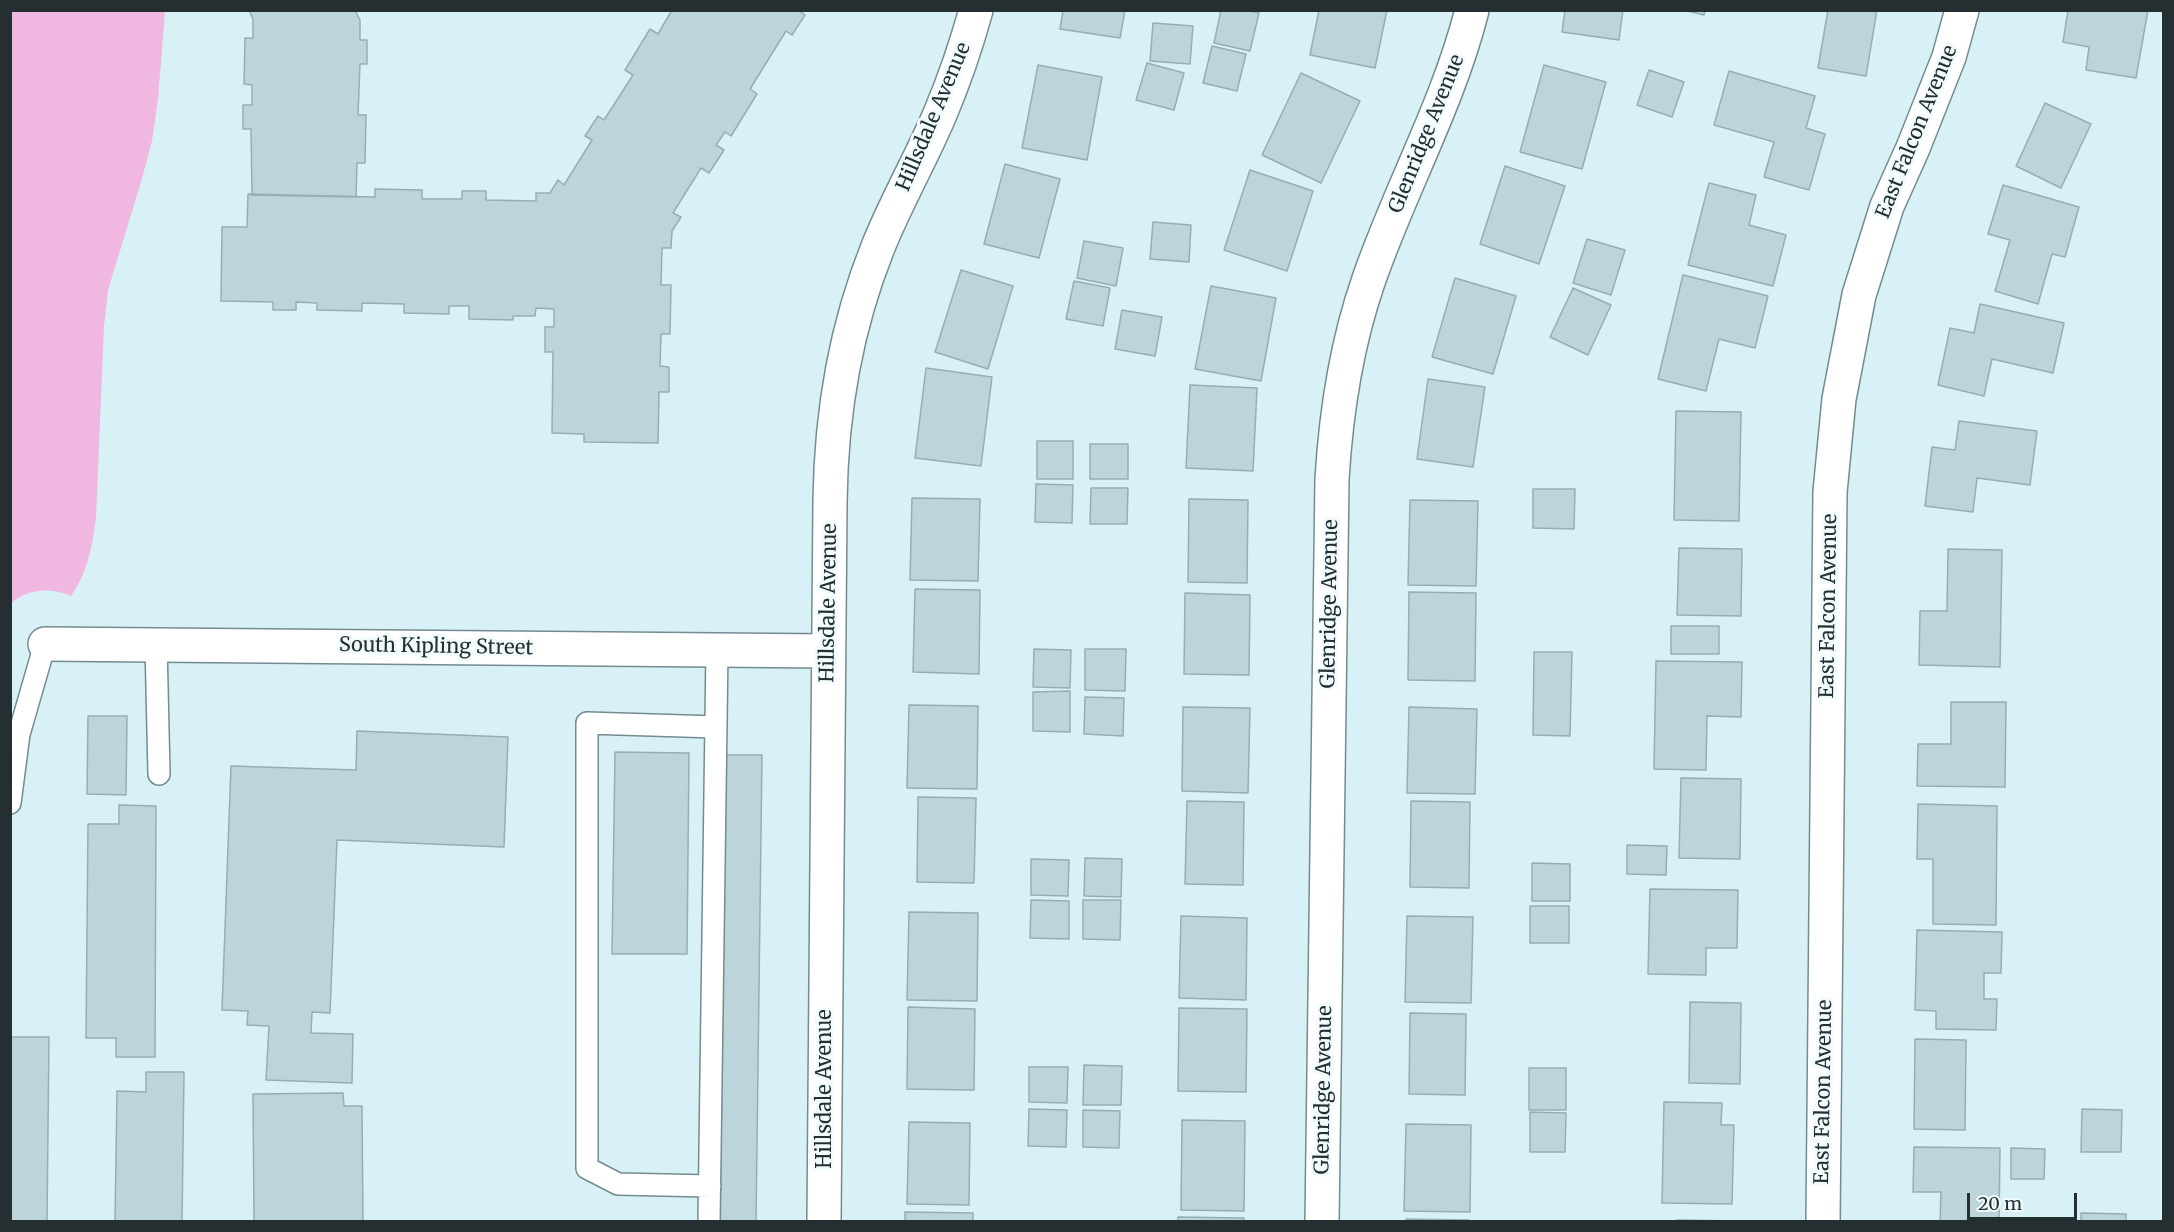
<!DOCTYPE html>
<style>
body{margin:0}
#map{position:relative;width:2174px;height:1232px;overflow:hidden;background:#d7f1f7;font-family:Merriweather,serif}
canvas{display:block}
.frame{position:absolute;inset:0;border:12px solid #252f31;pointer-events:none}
.scale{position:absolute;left:1967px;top:1193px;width:110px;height:27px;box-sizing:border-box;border:3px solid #252f31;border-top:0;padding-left:8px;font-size:18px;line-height:21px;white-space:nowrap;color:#252f31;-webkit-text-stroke:4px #f1fbfd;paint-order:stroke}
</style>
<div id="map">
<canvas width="2174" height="1232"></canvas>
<div class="frame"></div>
<div class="scale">20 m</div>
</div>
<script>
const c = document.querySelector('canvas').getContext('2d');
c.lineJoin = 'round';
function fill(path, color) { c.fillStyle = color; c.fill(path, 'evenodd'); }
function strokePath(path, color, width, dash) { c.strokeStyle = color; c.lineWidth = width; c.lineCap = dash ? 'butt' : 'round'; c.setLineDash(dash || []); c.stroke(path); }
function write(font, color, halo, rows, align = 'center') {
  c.font = font + ' Merriweather,serif'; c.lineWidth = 6; c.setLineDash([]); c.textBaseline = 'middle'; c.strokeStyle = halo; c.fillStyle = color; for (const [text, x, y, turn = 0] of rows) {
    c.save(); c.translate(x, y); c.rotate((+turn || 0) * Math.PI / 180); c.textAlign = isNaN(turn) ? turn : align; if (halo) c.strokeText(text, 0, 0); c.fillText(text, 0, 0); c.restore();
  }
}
fill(new Path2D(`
 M11 10 165 11 158 99 152 141 141 182 108 290 104 326 96 518C92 547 88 571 71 596 49 587 29 589 11 603Z`), '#f0b7e0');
const building = new Path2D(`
 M249 10H355L360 20V40H367V64H360L358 115H366L365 163H357L356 197 252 195 251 129H243V105H252V85L244 84 245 38H253V19Z
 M672 10H798L805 15 792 35 786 31 750 89 757 94 731 136 725 132 716 145 724 150 709 173 701 168 673 213 681 217 672 231 671 248H662L661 285H671L670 334H661L660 366 669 367V392H659L658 443 584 442V434L552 433 553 352H545V327H554V309L536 308 535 316H513V320L469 319V306H449V314L404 313V304L362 303V311L317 310V303L296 302V310H273V302L221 301 222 227H247L248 194 375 197V189L422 190V199H462V191H486V200L536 201V193H550L558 180 564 185 592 140 585 136 598 116 604 120 633 75 625 70 650 29 658 34Z
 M1063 10H1125L1120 38 1060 29Z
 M1221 10H1246L1259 13 1250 51 1214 43Z
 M1319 10H1387L1375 68 1310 55Z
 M1565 10H1623L1619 40 1562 32Z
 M1683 10H1705L1704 15Z
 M1828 10H1877L1866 76 1818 68Z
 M2068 10H2148L2136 78 2086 70 2089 47 2063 42Z
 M1153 23 1193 26 1190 64 1150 61Z
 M1212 46 1246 54 1237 91 1203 83Z
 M1147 63 1184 73 1174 110 1136 100Z
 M1038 65 1102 77 1087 160 1022 148Z
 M1544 65 1606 82 1582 169 1520 152Z
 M1649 70 1684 82 1672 117 1637 105Z
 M1729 71 1815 96 1806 128 1825 134 1809 190 1764 177 1774 142 1714 125Z
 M1301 73 1360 101 1321 183 1262 155Z
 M2045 103 2091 124 2061 188 2016 166Z
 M1005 164 1060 179 1039 258 984 244Z
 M1505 166 1565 186 1539 264 1480 244Z
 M1250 170 1313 191 1287 271 1224 250Z
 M1709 183 1756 195 1749 225 1786 235 1773 286 1688 265Z
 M2003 185 2079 207 2065 257 2052 254 2038 304 1995 291 2010 240 1988 234Z
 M1153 222 1191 225 1189 262 1150 259Z
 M1587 239 1625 250 1611 295 1573 283Z
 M1084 241 1123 248 1116 286 1077 278Z
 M961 270 1013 286 988 369 935 352Z
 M1683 275 1768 296 1755 348 1719 339 1706 391 1658 379Z
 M1455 278 1516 296 1493 374 1432 357Z
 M1074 281 1110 288 1103 326 1066 319Z
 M1211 286 1276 298 1261 381 1195 369Z
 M1573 288 1611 305 1588 355 1550 337Z
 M1980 304 2064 323 2053 373 1992 359 1984 396 1938 385 1950 328 1974 333Z
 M1122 310 1162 317 1155 356 1115 349Z
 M926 368 992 377 981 466 915 458Z
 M1428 379 1485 387 1473 467 1417 459Z
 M1190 385 1257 388 1253 471 1186 468Z
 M1676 411 1741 412 1739 521 1674 520Z
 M1959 421 2037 431 2030 485 1977 478 1973 512 1925 506 1932 447 1955 450Z
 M1037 441H1073V479H1037Z
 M1090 444H1128V479H1090Z
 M1036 484 1073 485 1072 523 1035 522Z
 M1091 488H1128L1127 524H1090Z
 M1533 489H1575L1574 529 1533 528Z
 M912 498 980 499 978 581 910 580Z
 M1189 499 1248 500 1247 583 1188 582Z
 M1410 500 1478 501 1476 586 1408 585Z
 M1679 548 1742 549 1741 616 1677 615Z
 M1948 549 2002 550 2000 667 1919 665 1920 611H1947Z
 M915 589 980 590 979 674 913 672Z
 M1409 592 1476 593 1475 681 1408 680Z
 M1185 593 1250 595 1249 675 1184 674Z
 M1671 626H1719V654H1671Z
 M1034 649 1071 650 1070 688 1033 687Z
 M1085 649H1126L1125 691 1085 690Z
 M1534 652H1572L1570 736 1533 735Z
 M1656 661 1742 662 1741 717 1707 716 1706 770 1654 769Z
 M1070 691V732L1033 731V692Z
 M1085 697 1124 698 1123 736 1084 734Z
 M1951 702H2006L2005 787 1917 786 1918 744H1951Z
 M909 705 978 706 977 789 907 788Z
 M1183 707 1250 708 1248 793 1182 791Z
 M1409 707 1477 709 1475 794 1407 793Z
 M88 716H127L126 795 87 794Z
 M357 731 508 737 504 847 337 840 330 1013 312 1012 311 1033 353 1034 352 1083 266 1080 269 1026 247 1025 248 1011 222 1010 231 766 356 770Z
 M615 752 689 753 687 954H612Z
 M726 755H762L756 1222H720Z
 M1681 778 1741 779 1740 859 1679 858Z
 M918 797 976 798 974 883 917 882Z
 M1187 801 1244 802 1243 885 1185 884Z
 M1411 801 1470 802 1469 888 1410 887Z
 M1918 804 1997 806 1996 925 1933 924V859H1917Z
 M119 805 156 806 155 1057H116V1038H86L88 824H119Z
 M1627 845 1667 846 1666 875 1627 874Z
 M1085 858 1122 859 1121 897 1084 896Z
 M1031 859 1069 860 1068 896 1031 895Z
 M1532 863 1570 864V901H1532Z
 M1650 889 1738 890 1737 948H1706V975L1648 974Z
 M1031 900 1069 901V939L1030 938Z
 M1083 900H1121L1120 940 1083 939Z
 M1530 906H1569V943H1530Z
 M909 912 978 913 977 1001 907 1000Z
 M1181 916 1247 918 1246 1000 1179 998Z
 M1407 916 1473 917 1471 1003 1405 1002Z
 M1917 930 2002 932 2001 973H1984V999H1997L1996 1030 1936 1029V1011L1915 1010Z
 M1690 1002 1741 1003 1740 1084 1689 1083Z
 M908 1007 975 1009 974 1090 907 1089Z
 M1179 1008 1247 1009 1246 1092 1178 1091Z
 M1410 1013 1466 1014 1465 1095 1409 1094Z
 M10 1037H49L47 1222H10Z
 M1915 1039 1966 1040 1965 1130 1914 1129Z
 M1084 1065 1122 1066 1121 1105H1083Z
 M1029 1067H1068L1067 1103 1029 1102Z
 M1529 1068H1566V1110H1529Z
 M146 1072H184L182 1222H115L117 1091 146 1092Z
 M343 1093 344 1106H362L363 1222H254L253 1094Z
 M1664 1102 1722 1103 1721 1125H1734L1732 1204 1662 1203Z
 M1029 1109 1067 1110 1066 1147 1028 1146Z
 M2082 1109 2122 1110 2121 1152H2081Z
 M1083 1110 1120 1111 1119 1148 1083 1147Z
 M1530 1112 1566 1113 1565 1152H1530Z
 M1182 1120 1245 1121 1244 1211 1181 1210Z
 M909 1122 970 1123 969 1205 907 1204Z
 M1406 1124 1471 1125 1470 1212 1404 1211Z
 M1914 1147 2000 1148 1999 1222H1940L1941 1192H1913Z
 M2011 1148 2045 1149 2044 1179H2011Z
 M905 1212 973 1213V1222H905Z
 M2081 1213 2126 1214V1222H2081Z
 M1178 1217 1244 1218V1222H1178Z
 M1406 1219 1469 1220V1222H1406Z
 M1677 1220 1739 1221V1222H1677Z`);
fill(building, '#bbd5da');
strokePath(building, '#95aeb3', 1.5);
const lane = new Path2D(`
 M156 644 159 774
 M10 803 19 734 45 644
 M710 1186 618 1184 587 1168V723L716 727
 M709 1222 717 650`);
const street = new Path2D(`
 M45 644 828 651
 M824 1222 830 502C831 413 845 329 878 247 896 202 921 159 940 114 954 81 966 46 976 10
 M1322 1222 1332 479C1336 413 1346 346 1368 282 1399 191 1448 105 1472 10
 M1823 1222 1830 492 1839 399 1859 295 1887 206 1913 148 1949 57 1962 10`);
strokePath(lane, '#748b91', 24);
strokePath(street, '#748b91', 36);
strokePath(lane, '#fff', 21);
strokePath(street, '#fff', 33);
write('20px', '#252f31', '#f1fbfd', [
 ["Hillsdale Avenue",934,117,-67],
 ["East Falcon Avenue",1917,132,-68],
 ["Glenridge Avenue",1427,134,-68],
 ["Hillsdale Avenue",829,603,-89],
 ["Glenridge Avenue",1330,604,-89],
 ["East Falcon Avenue",1829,606,-89],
 ["South Kipling Street",436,647,1],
 ["Hillsdale Avenue",825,1089,-90],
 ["Glenridge Avenue",1324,1090,-89],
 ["East Falcon Avenue",1824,1092,-89]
]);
</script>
